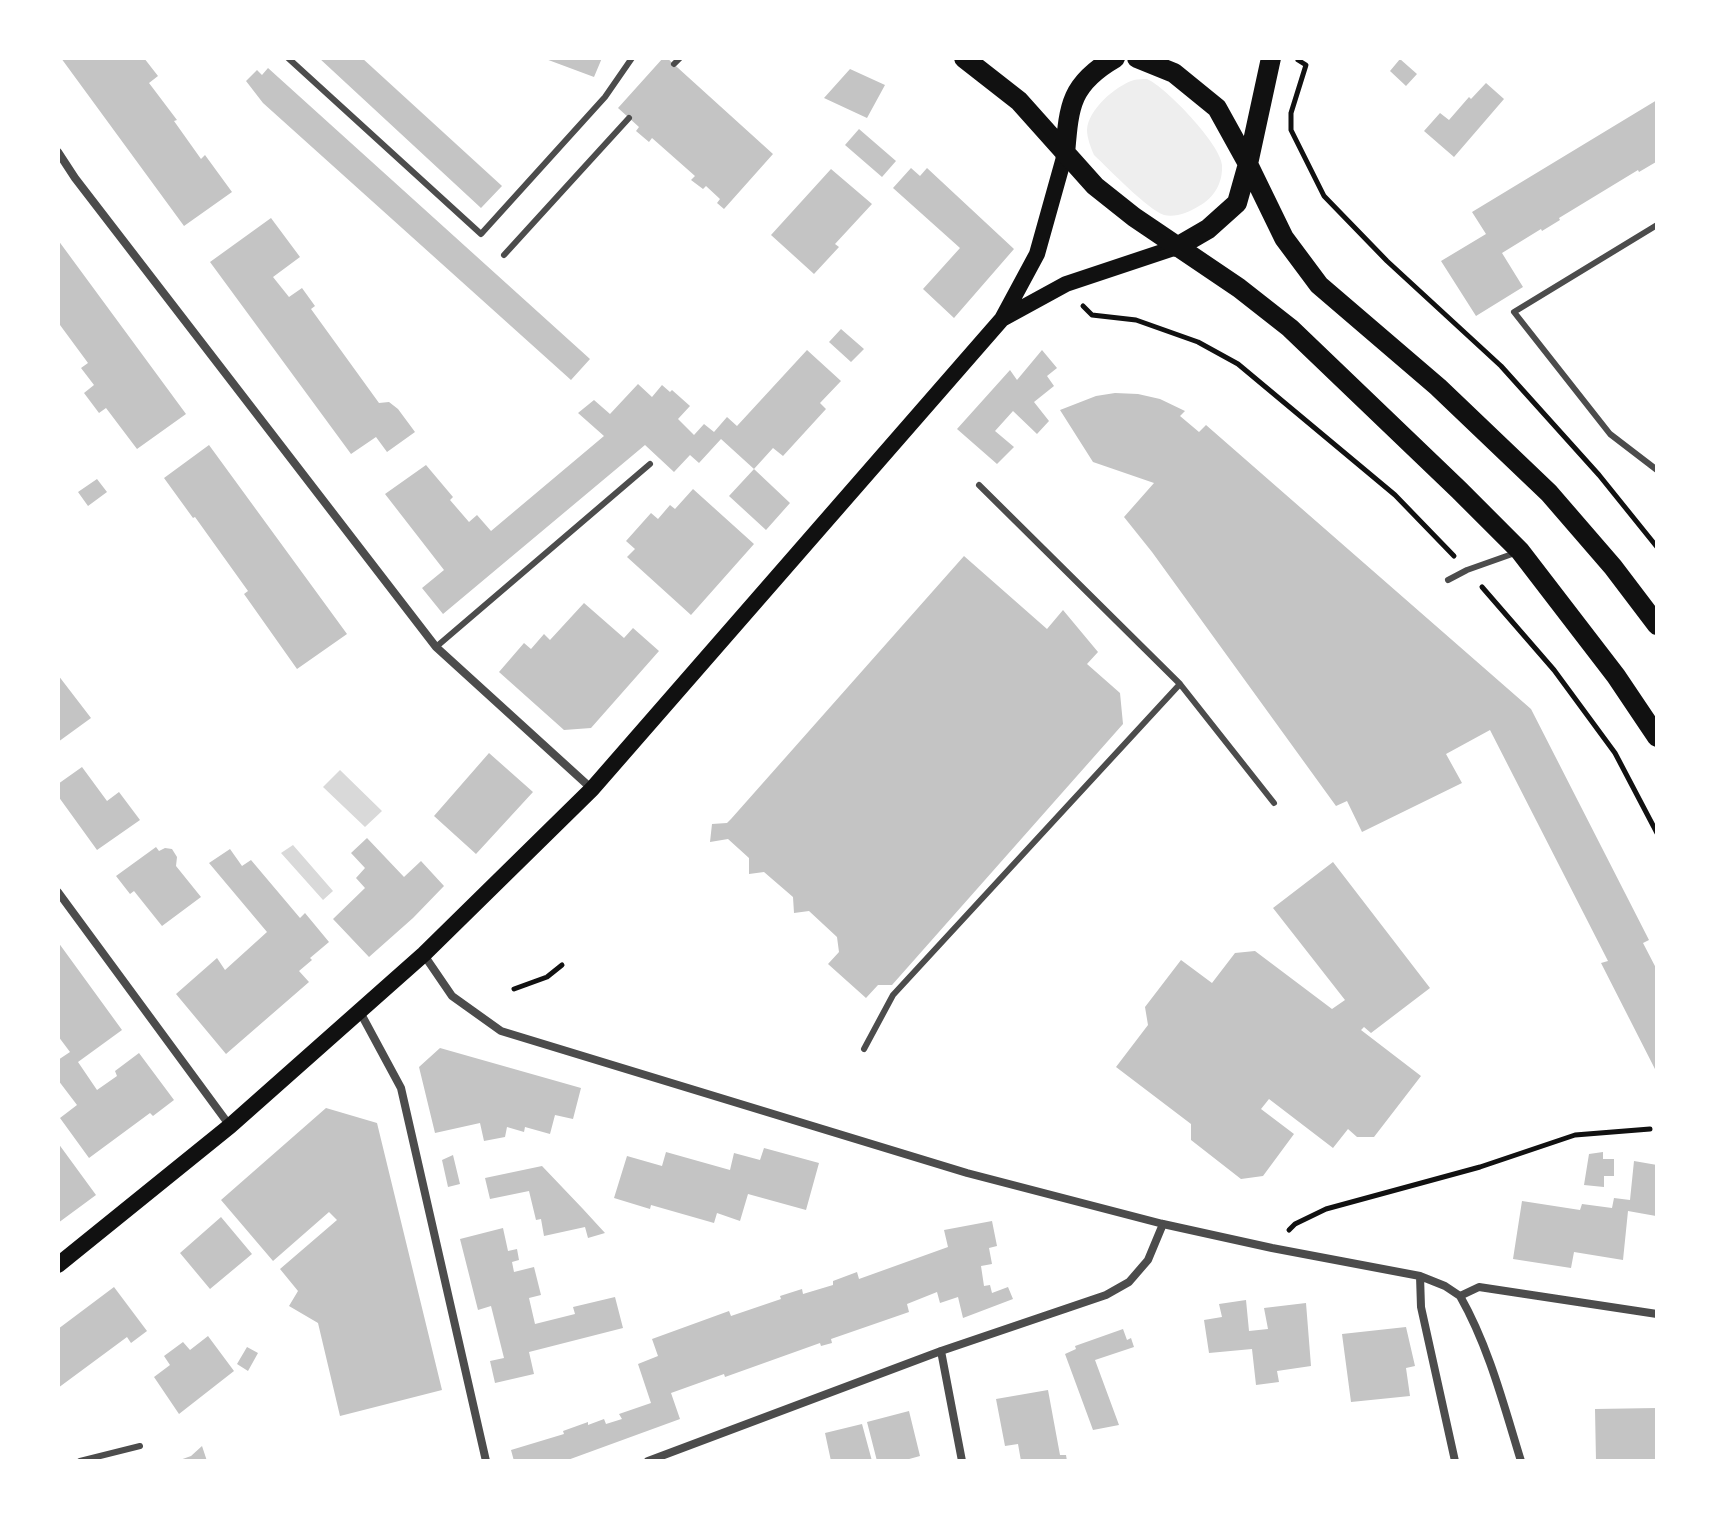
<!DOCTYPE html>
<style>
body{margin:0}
#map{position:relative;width:1715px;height:1519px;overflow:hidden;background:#fff;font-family:Jost,sans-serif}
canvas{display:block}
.frame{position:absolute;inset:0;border:60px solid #fff;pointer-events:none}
</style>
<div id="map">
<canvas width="1715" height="1519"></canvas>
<div class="frame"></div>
</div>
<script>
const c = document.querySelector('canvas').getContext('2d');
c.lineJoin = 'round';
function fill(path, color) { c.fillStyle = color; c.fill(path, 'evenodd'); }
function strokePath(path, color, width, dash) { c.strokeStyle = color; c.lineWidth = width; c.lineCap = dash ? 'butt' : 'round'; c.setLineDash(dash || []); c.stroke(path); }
fill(new Path2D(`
 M1147 79C1166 87 1221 145 1222 165 1223 183 1214 198 1199 206 1190 212 1175 218 1164 215 1147 209 1109 169 1094 155 1091 148 1087 138 1087 130 1088 110 1115 86 1134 80 1138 79 1143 79 1147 79Z`), '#eee');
fill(new Path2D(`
 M340 770 382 811 365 827 323 787Z
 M293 845 333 891 323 900 281 853Z`), '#d9d9d9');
fill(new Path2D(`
 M61 58H144L158 76 149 83 177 120 174 121 201 159 205 155 232 192 184 226Z
 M319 58H362L502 186 481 208Z
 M543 58H602L594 77Z
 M663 58H667L773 154 724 209 717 203 720 199 706 186 703 189 691 180 695 176 652 138 649 142 636 131 639 127 618 108Z
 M1400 59 1417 74 1406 86 1390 71Z
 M268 68 590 359 571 380 263 103 246 81 257 70 262 75Z
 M850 69 885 85 867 118 824 98Z
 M1486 83 1504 99 1454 157 1424 131 1440 113 1449 120 1469 97 1471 99Z
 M1657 100 1656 162 1639 172 1638 170 1559 218 1560 220 1542 231 1541 229 1502 253 1523 287 1476 316 1441 261 1486 234 1472 212Z
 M859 129 896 161 882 177 845 145Z
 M911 168 920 176 927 168 1014 249 954 318 923 289 960 248 893 188Z
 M831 169 872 204 835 244 839 247 814 274 771 235Z
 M271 218 300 257 273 277 289 297 302 288 315 306 311 309 379 403 389 402 398 409 415 432 387 452 376 437 351 454 210 262Z
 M58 240 186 414 137 449 106 408 99 413 84 393 94 385 81 368 88 363 60 325 58 326Z
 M841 329 864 349 851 362 829 342Z
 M807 350 841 381 820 403 826 409 783 456 773 448 754 469 790 503 766 530 729 496 754 469 721 439 699 463 690 455 674 472 645 445 443 614 422 588 444 570 385 494 426 465 453 497 450 500 469 522 477 515 491 531 604 436 578 413 594 400 610 414 638 384 652 397 662 385 670 392 672 390 690 406 678 419 694 435 704 424 714 432 727 417 737 426Z
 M1042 350 1057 368 1047 376 1054 386 1034 402 1049 421 1037 434 1013 411 995 431 1014 447 997 464 957 429 1010 370 1017 380Z
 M1115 393 1138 394 1160 399 1185 411 1180 416 1199 432 1206 425 1531 709 1649 940 1643 943 1657 970V1073L1601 963 1608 961 1490 730 1446 754 1462 783 1362 832 1347 801 1336 806 1152 552 1124 517 1154 483 1093 462 1060 410 1096 396Z
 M209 445 347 634 297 669 244 594 248 591 195 517 193 518 164 478Z
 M97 479 107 492 88 506 78 492Z
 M693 489 754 544 691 615 627 557 635 549 626 541 651 513 658 519 670 505 675 509Z
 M964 556 1047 629 1063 610 1098 652 1087 664 1120 693 1123 724 892 985H878L866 998 828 964 839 952 837 937 809 911 794 913 793 897 764 872 749 874V858L728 839 710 842 712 824 727 823 731 819Z
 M584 603 624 638 633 628 659 651 591 728 564 730 499 672 524 643 531 649 544 634 550 640Z
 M58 675 91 718 58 742Z
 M489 753 533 792 476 854 434 816Z
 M82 767 107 801 119 792 140 820 97 850 58 796V784Z
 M367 838 404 877 421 861 444 886 413 918 369 957 333 919 365 888 356 878 365 868 351 853Z
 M156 847 159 851 165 848 172 849 177 857 176 866 201 897 162 926 134 891 130 894 116 876Z
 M230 849 242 866 251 860 300 918 305 913 329 942 310 958 312 960 299 971 309 982 226 1054 176 994 217 958 225 970 267 932 209 863Z
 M1333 862 1430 988 1371 1033 1364 1027 1361 1030 1421 1076 1374 1137H1357L1348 1129 1333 1148 1269 1099 1261 1109 1294 1134 1263 1176 1241 1179 1191 1140V1124L1116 1067 1148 1025 1145 1007 1181 960 1212 983 1235 953 1255 951 1332 1009 1345 1000 1273 908Z
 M58 942 122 1030 78 1062 97 1090 117 1076 115 1071 139 1053 174 1100 153 1116 150 1113 89 1158 60 1118 77 1105 58 1080V1060L70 1052 58 1036Z
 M440 1048 581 1088 573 1119 555 1115 550 1134 525 1127 524 1132 507 1127 505 1137 484 1141 480 1123 435 1133 419 1067Z
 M326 1108 377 1123 442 1390 340 1416 318 1323 289 1306 298 1291 280 1269 337 1220 329 1212 273 1261 221 1200Z
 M58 1143 96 1195 58 1223Z
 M764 1148 819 1163 806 1210 748 1194 740 1221 717 1213 714 1223 651 1205 650 1209 614 1198 627 1156 662 1166 666 1152 730 1170 734 1153 760 1160Z
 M1603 1152V1159H1614V1176H1604V1187L1584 1185 1589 1154Z
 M453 1155 460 1184 448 1187 442 1160Z
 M1634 1161 1657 1165V1213L1656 1216 1628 1211 1623 1260 1574 1252 1571 1268 1513 1259 1522 1201 1580 1210 1582 1204 1612 1208 1614 1198 1630 1200Z
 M542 1166 583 1209 605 1233 588 1238 585 1227 544 1236 541 1219 536 1220 529 1191 490 1199 485 1178Z
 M221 1217 252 1254 210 1289 180 1253Z
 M992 1221 997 1246 989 1248 992 1264 981 1266 984 1286 990 1285 992 1293 1008 1287 1013 1299 963 1318 958 1297 940 1303 937 1292 907 1304 909 1312 831 1339 832 1343 821 1346 820 1343 725 1377 724 1374 671 1393 680 1419 565 1461H514L511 1450 564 1434 563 1431 588 1422V1425L604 1419 606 1424 622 1419 619 1414 651 1403 638 1364 658 1356 652 1339 729 1311 731 1316 781 1299 780 1296 802 1289 803 1294 833 1285V1281L857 1272 859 1279 948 1247 944 1230Z
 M503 1228 508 1251 517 1249 519 1260 512 1262 514 1272 534 1267 541 1295 529 1298 535 1324 575 1314 573 1307 615 1297 623 1328 529 1352 534 1374 495 1383 490 1361 504 1358 491 1306 478 1310 460 1239Z
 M114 1287 147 1331 131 1343 127 1337 58 1388V1329Z
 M1246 1300 1249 1331 1268 1329 1264 1308 1306 1303 1311 1366 1277 1371 1279 1382 1256 1385 1252 1349 1209 1353 1204 1320 1222 1317 1219 1304Z
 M1406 1327 1415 1366 1406 1368 1410 1396 1351 1402 1342 1334Z
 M1123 1329 1127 1340 1131 1338 1134 1347 1095 1360 1119 1425 1093 1430 1065 1354 1076 1349 1075 1346Z
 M208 1336 234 1371 179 1414 154 1377 170 1365 164 1356 183 1342 190 1350Z
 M247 1347 258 1353 248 1371 237 1364Z
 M1048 1390 1060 1455H1066L1067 1461H1021L1018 1444 1005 1446 996 1399Z
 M1657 1408V1461H1596L1595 1409Z
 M909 1411 920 1456 902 1461H877L867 1422Z
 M862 1424 872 1461H831L825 1433Z
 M202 1446 207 1461H177L191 1456Z`), '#c4c4c4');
strokePath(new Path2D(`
 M1298 60 1306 65 1291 113V130L1324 196 1387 261 1501 366 1599 475 1657 547
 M1083 306 1092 315 1136 320 1198 342 1238 364 1395 495 1454 556
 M1482 587 1554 670 1615 753 1657 833
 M514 989 547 977 562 965
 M1289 1230 1295 1224 1326 1209 1480 1167 1575 1135 1650 1129`), '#111', 5);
strokePath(new Path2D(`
 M288 58 481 234 605 97 632 58
 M674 64 680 58
 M1657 225 1514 312 1610 434 1657 470
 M504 255 629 118
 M979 485 1180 684 1274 803
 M1448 580 1467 570 1515 553
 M436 647 650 464
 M864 1049 893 995 1180 684
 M80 1461 140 1446`), '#4c4c4c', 6);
strokePath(new Path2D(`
 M58 152 75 178 436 647 592 789
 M58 892 230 1126
 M424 955 452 996 501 1031 967 1173 1163 1224 1272 1248 1420 1276 1445 1286 1460 1296 1479 1287 1657 1314
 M360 1012 401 1088 486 1461
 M1420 1276 1421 1307 1455 1461
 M1460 1296C1489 1347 1504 1406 1521 1461
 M941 1351 962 1461
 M648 1461 941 1351 1106 1295 1129 1282 1148 1260 1163 1224`), '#4c4c4c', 8);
strokePath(new Path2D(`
 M1002 319 1066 284 1177 247
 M58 1265 230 1126 424 954 592 789 1002 319 1037 254 1065 154`), '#111', 16);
strokePath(new Path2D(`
 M964 58 1019 101 1095 186 1134 217 1239 288 1290 328 1459 490 1520 551 1616 676 1657 737
 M1137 58 1174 73 1217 108 1248 164 1284 238 1319 285 1438 387 1549 493 1613 567 1657 625
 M1065 154C1069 106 1070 84 1115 58
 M1177 247 1208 229 1237 203 1248 164 1271 58`), '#111', 20);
</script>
